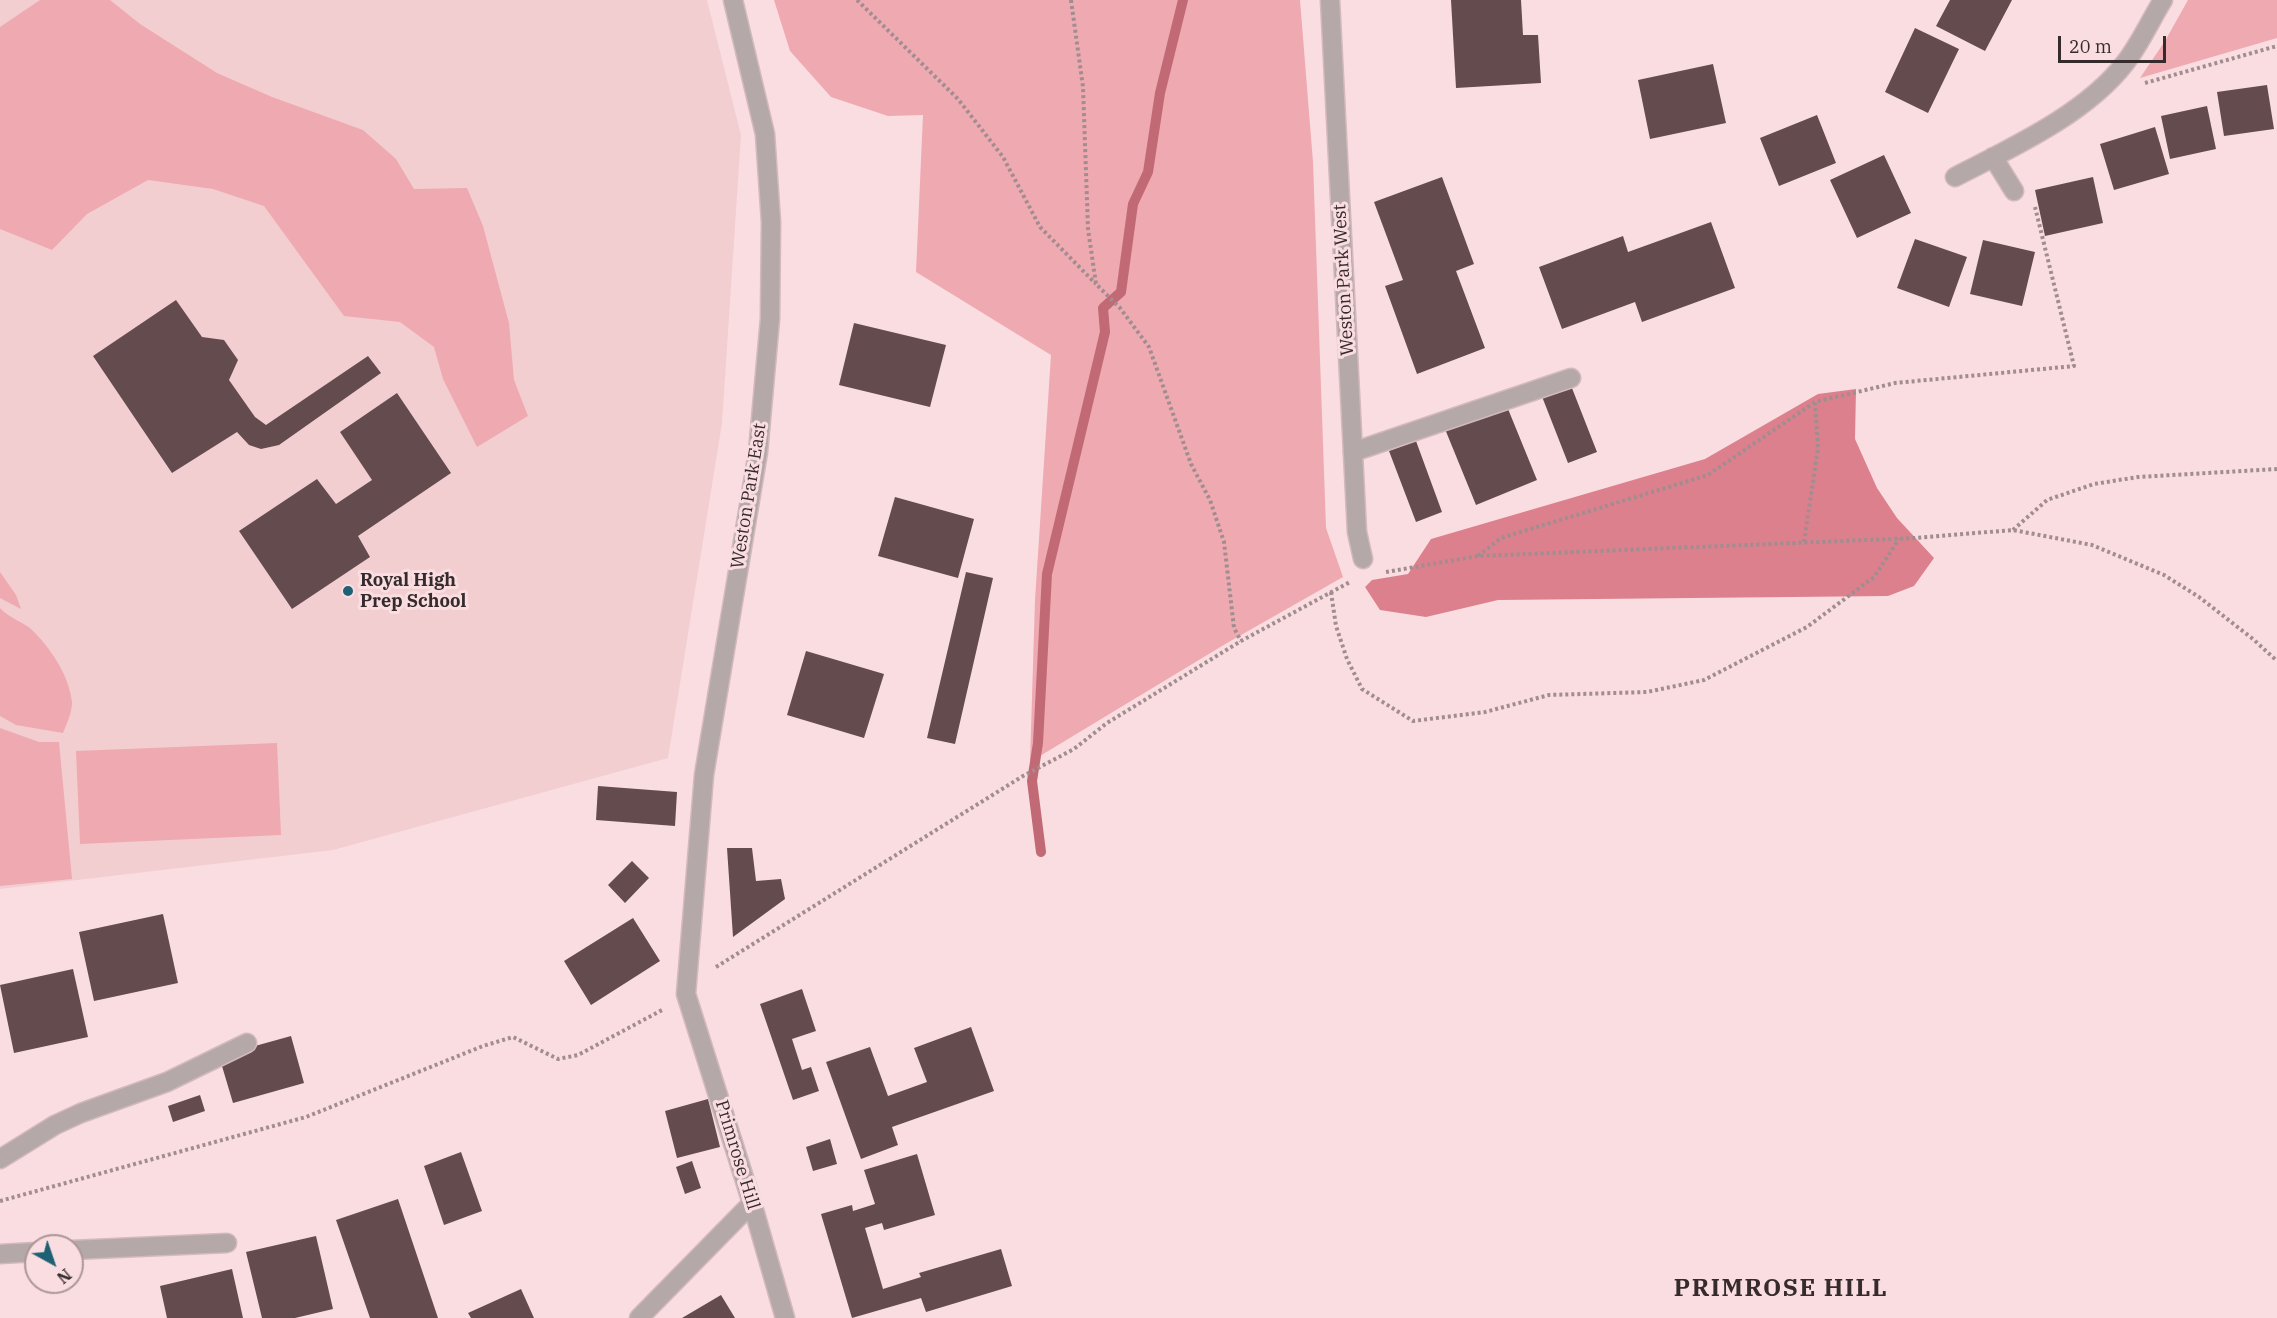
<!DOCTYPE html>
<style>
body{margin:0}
#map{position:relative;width:2277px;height:1318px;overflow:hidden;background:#fadde0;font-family:"IBM Plex Serif",serif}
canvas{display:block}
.north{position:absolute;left:24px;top:1234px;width:60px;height:60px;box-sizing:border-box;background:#fadde0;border:2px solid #ab9698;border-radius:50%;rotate:140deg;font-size:16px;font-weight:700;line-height:24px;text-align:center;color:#352b2c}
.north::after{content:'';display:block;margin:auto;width:21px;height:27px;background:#1f6174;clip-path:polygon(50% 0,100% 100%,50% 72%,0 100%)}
.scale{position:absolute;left:2058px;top:36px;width:108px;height:27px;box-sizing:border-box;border:3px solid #352b2c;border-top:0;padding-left:8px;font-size:18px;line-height:21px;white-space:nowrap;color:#352b2c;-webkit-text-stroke:4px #fadde0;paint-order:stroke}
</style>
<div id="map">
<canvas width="2277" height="1318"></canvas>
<div class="north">N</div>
<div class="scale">20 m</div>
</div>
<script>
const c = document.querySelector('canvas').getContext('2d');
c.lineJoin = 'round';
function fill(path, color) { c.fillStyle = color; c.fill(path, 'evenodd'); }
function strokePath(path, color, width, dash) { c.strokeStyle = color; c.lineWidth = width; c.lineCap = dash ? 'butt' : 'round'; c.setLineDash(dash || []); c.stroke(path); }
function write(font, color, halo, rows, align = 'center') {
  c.font = font + ' "IBM Plex Serif",serif'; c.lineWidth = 6; c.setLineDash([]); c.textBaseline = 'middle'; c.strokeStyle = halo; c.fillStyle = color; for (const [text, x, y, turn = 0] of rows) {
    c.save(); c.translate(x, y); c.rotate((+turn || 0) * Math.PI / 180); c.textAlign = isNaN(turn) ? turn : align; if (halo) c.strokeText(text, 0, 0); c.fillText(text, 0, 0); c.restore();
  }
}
fill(new Path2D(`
 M0 0H707L741 135 722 423 668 758 333 850 0 889Z`), '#f2ced1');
fill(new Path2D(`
 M40 0H110L140 24 217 73 272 97 363 130 396 159 414 189 467 188 483 226 509 323 514 380 528 416 477 447 443 379 434 347 400 322 344 316 264 206 213 189 148 180 87 214 52 250 0 229V27Z
 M774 0H1300L1313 162 1326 528 1343 577 1227 643 1030 762 1035 600 1051 355 916 272 923 115 888 116 831 97 790 51Z
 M2188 0H2277V38L2140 78 2165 41Z
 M0 572 16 595 21 609 0 598Z
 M0 608C10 619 22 621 31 629 50 647 69 675 72 702 72 713 67 723 63 733L16 725 0 716Z
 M0 728 39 742H59L72 879 0 886Z
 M277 743 281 835 80 844 76 751Z`), '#efa9b1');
fill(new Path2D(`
 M1856 389 1855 439 1877 488 1897 518 1934 558 1914 586 1888 596 1498 600 1426 617 1380 610 1365 587 1372 580 1408 574 1431 539 1705 459 1818 394Z`), '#dc808d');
strokePath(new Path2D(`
 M1041 852 1032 781 1038 743 1047 574 1105 332 1103 308 1121 292 1133 204 1148 172 1160 93 1183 0`), '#c26976', 10);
fill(new Path2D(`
 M1451 0H1521L1523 35H1538L1541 83 1456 88Z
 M1950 0H2012L1985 51 1936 26Z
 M1915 28 1959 49 1928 113 1885 92Z
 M1713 64 1726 123 1650 139 1638 80Z
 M2267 85 2274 129 2224 136 2217 92Z
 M2207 106 2216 149 2170 159 2161 116Z
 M1817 115 1836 163 1779 186 1760 138Z
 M2155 127 2169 174 2114 190 2100 144Z
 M1884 155 1911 213 1857 238 1830 180Z
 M1442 177 1474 264 1456 271 1485 348 1417 374 1385 286 1403 280 1374 202Z
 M2093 177 2103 223 2045 236 2035 190Z
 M1711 222 1735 288 1642 322 1635 302 1562 329 1539 267 1623 236 1628 252Z
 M1915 239 1967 257 1949 307 1897 288Z
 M1983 240 2035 252 2022 306 1970 294Z
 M176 300 202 337 224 340 238 360 229 380 255 417 266 425 368 356 381 373 279 445 261 449 249 445 237 432 172 473 93 356Z
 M854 323 946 345 930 407 839 385Z
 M1570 383 1597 452 1568 463 1541 394Z
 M397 393 451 473 358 536 370 557 292 609 239 531 317 479 336 504 372 480 340 432Z
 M1506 404 1537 480 1476 505 1445 429Z
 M1416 441 1442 512 1416 522 1389 451Z
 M895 497 974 519 958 578 878 556Z
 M966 572 993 578 955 744 927 738Z
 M806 651 884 674 864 738 787 715Z
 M598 786 677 792 675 826 596 820Z
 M727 848H752L756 881 781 879 785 899 733 937Z
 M632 861 649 878 625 903 608 885Z
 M163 914 178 983 94 1001 79 932Z
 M633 918 660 961 591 1005 564 961Z
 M73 969 88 1037 14 1053 0 985Z
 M802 989 816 1031 792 1039 802 1070 811 1067 819 1091 793 1100 760 1004Z
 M971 1027 994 1091 892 1127 898 1145 861 1159 826 1062 870 1047 888 1096 927 1082 914 1048Z
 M291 1036 304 1083 233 1103 219 1056Z
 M200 1095 205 1111 173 1122 168 1106Z
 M708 1099 720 1147 677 1158 665 1111Z
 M830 1139 837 1164 813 1171 806 1147Z
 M461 1152 482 1211 444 1225 424 1166Z
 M917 1154 935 1215 884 1230 882 1223 865 1228 883 1289 921 1277 919 1273 1001 1249 1012 1286 926 1312 921 1298 852 1318 821 1214 852 1205 853 1211 875 1204 864 1170Z
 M692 1161 701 1188 685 1194 676 1167Z
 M398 1199 438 1318H370L336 1220Z
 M316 1236 333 1309 295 1318H262L246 1252Z
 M232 1269 243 1318H167L160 1286Z
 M521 1289 534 1318H471L468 1313Z
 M721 1295 735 1318H682Z`), '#634b4e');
const service = new Path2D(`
 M1353 452 1571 378
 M0 1159 55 1125 81 1113 167 1082 247 1043`);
const minor = new Path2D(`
 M733 0 765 134 771 222 770 319 758 452 704 775 686 994 752 1203 785 1318
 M1330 0 1357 532 1363 559
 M1993 157 2014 191
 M1955 177C2011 148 2086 114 2125 63 2140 44 2150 21 2163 0
 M72 1250 227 1243
 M0 1254 36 1252
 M639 1318 752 1203`);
strokePath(service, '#d3b9bc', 21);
strokePath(minor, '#d3b9bc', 21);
strokePath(new Path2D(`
 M857 0 958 99 1003 157 1040 227 1096 284
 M1071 0 1083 87 1088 229 1096 284 1120 308 1149 347 1191 464 1210 500 1224 542 1234 628 1241 641
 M2145 83 2277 46
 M2013 530 2047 500 2094 484 2138 477 2277 469
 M1804 542 1818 448 1815 403
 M1478 556 1501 538 1708 475 1815 402 1895 383 2074 366 2035 207
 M1386 572 1478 556 1915 538 2013 530 2092 545 2164 575 2199 597 2253 639 2277 661
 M1331 592 1336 626 1347 659 1362 689 1413 721 1485 712 1549 695 1647 692 1704 680 1807 627 1874 577 1899 539
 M716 967 1023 776 1074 749 1107 723 1241 641 1350 582
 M0 1201 306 1117 483 1046 513 1037 558 1059 578 1055 664 1009`), '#a18d8f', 4, [3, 3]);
strokePath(service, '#b4a8a9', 18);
strokePath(minor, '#b4a8a9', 18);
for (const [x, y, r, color] of [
 [348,591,6,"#1f6174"]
]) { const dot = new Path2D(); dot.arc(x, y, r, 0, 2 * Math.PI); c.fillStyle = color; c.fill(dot); strokePath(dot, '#fadde0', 2); }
write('18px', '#352b2c', '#fadde0', [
 ["Weston Park West",1344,280,-93],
 ["Weston Park East",749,496,-81],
 ["Primrose Hill",737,1155,73]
]);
write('bold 18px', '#352b2c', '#fadde0', [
 ["Royal High",360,581],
 ["Prep School",360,602]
], 'left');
c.letterSpacing = '1.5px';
write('bold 24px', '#352b2c', '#fadde0', [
 ["PRIMROSE HILL",1781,1289]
]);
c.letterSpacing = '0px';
</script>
